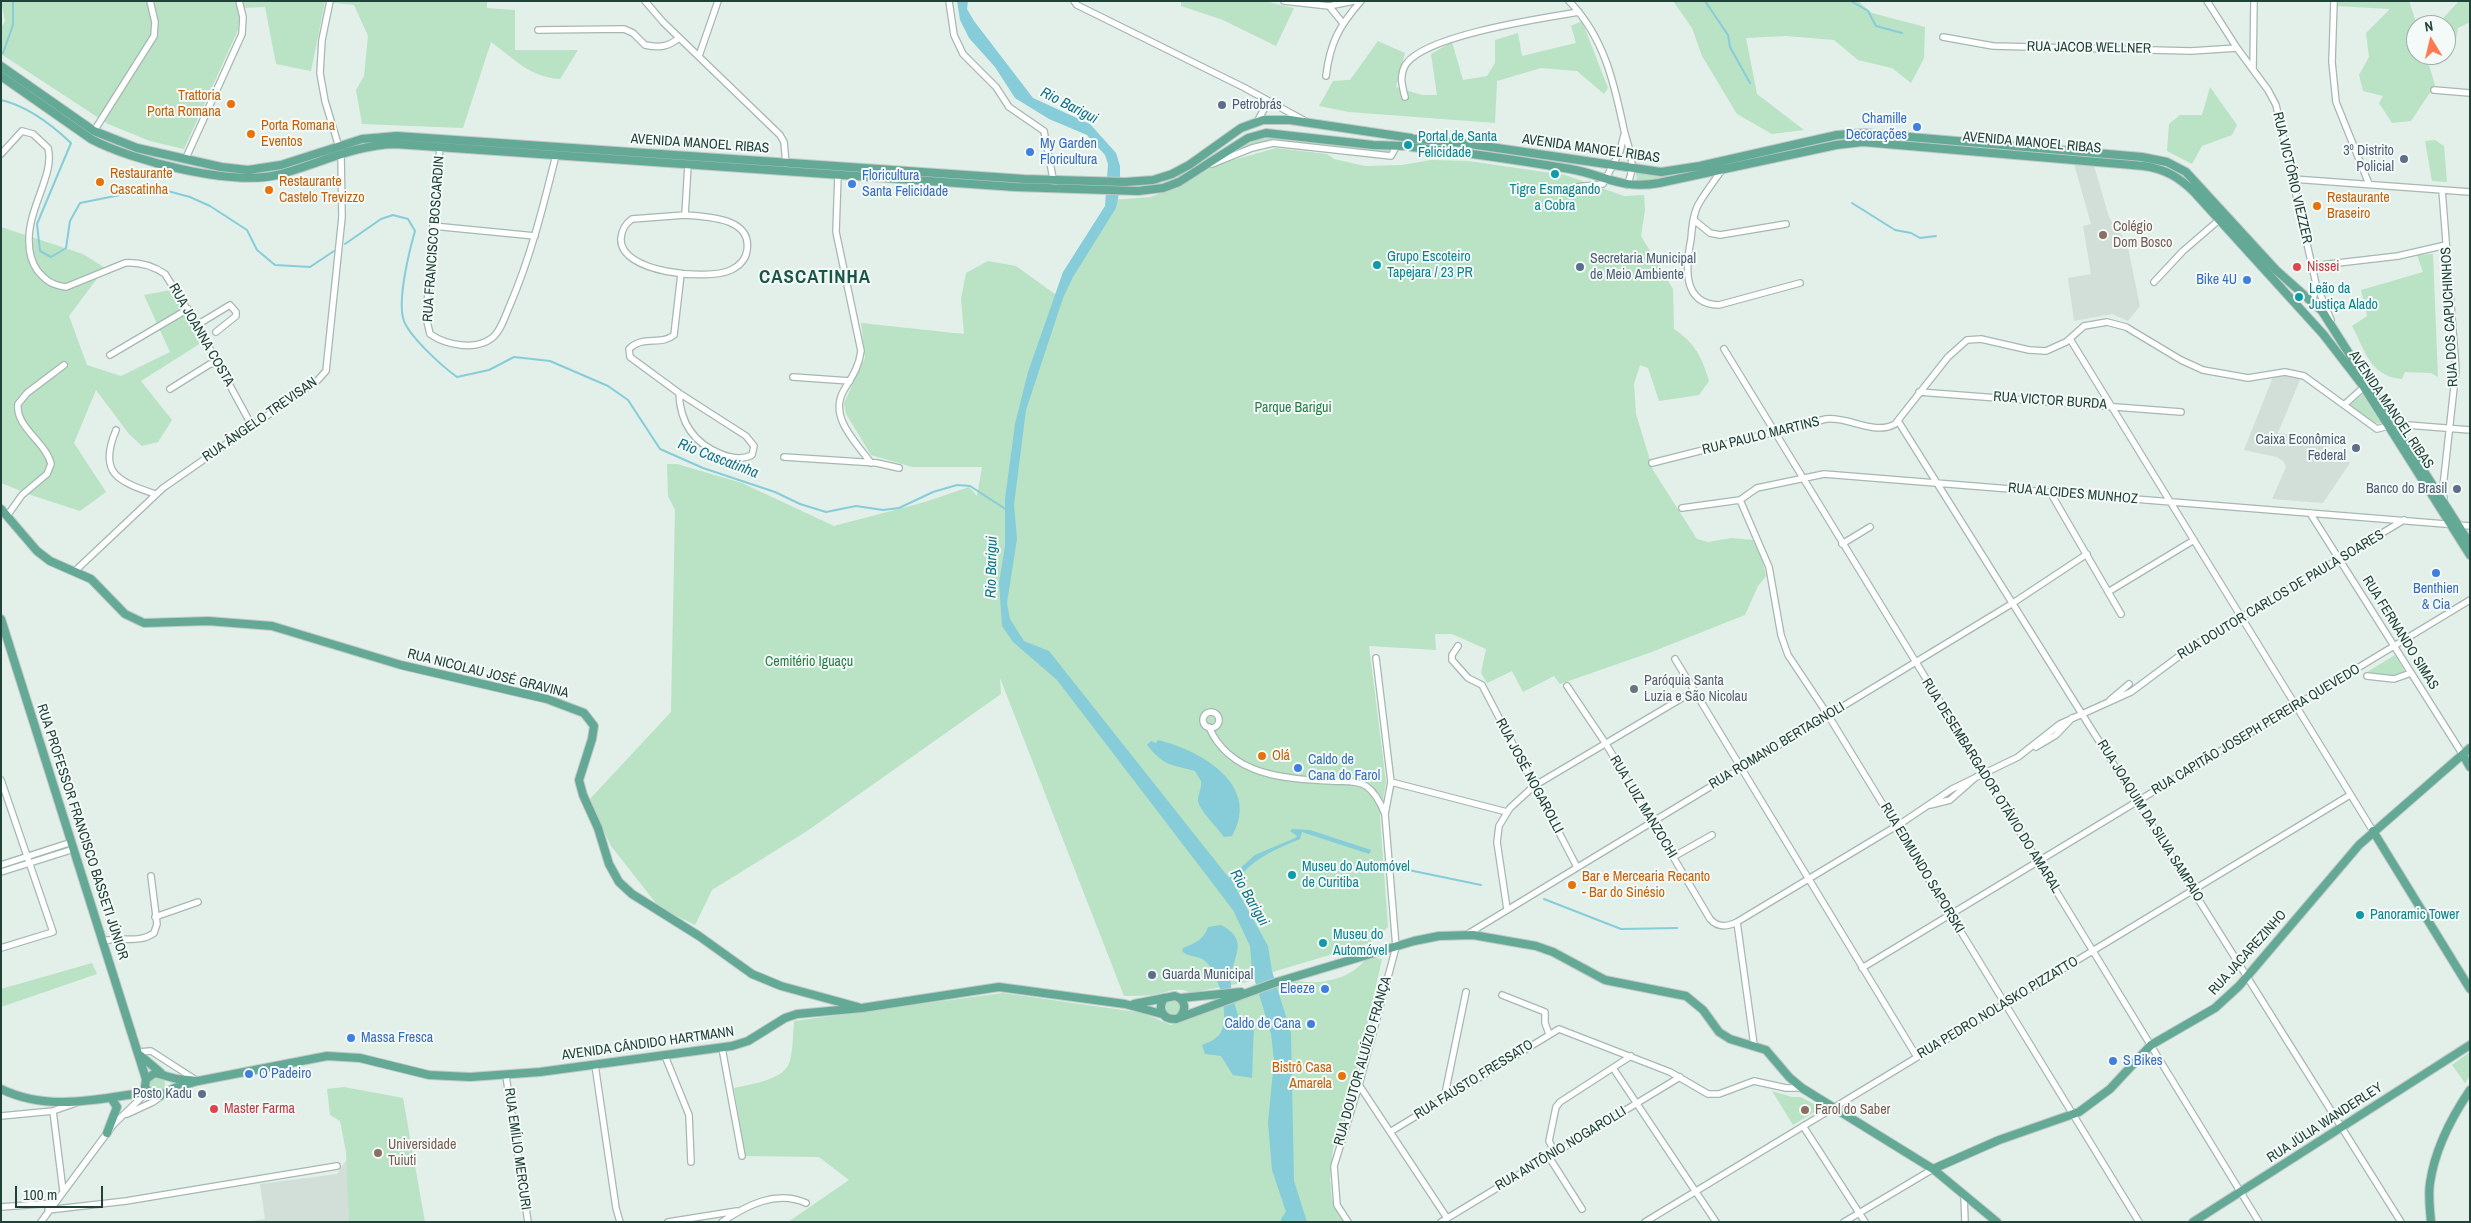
<!DOCTYPE html>
<meta charset="utf-8">
<style>
body{margin:0}
#map{position:relative;width:2471px;height:1223px;overflow:hidden;background:#e3efe9;font-family:"Archivo Narrow",sans-serif}
canvas{display:block}
.frame{position:absolute;inset:0;border:2px solid #204239;pointer-events:none}
.north{position:absolute;left:2406px;top:15px;width:50px;height:50px;box-sizing:border-box;background:#f4faf7;border:1px solid #9fb0ab;border-radius:50%;rotate:351deg;font-size:14px;font-weight:700;line-height:20px;text-align:center;color:#204239}
.north::after{content:'';display:block;margin:auto;width:18px;height:22px;background:#ff7a51;clip-path:polygon(50% 0,100% 100%,50% 72%,0 100%)}
.scale{position:absolute;left:15px;top:1186px;width:88px;height:22px;box-sizing:border-box;border:2px solid #204239;border-top:0;padding-left:6px;font-size:15px;line-height:18px;white-space:nowrap;color:#204239;-webkit-text-stroke:4px #f4faf7;paint-order:stroke}
</style>
<div id="map">
<canvas width="2471" height="1223"></canvas>
<div class="frame"></div>
<div class="north">N</div>
<div class="scale">100 m</div>
</div>
<script>
const c = document.querySelector('canvas').getContext('2d');
c.lineJoin = 'round';
function fill(path, color) { c.fillStyle = color; c.fill(path, 'evenodd'); }
function strokePath(path, color, width, dash) { c.strokeStyle = color; c.lineWidth = width; c.lineCap = dash ? 'butt' : 'round'; c.setLineDash(dash || []); c.stroke(path); }
function write(font, color, halo, rows, align = 'center') {
  c.font = font + ' "Archivo Narrow",sans-serif'; c.lineWidth = 4; c.setLineDash([]); c.textBaseline = 'middle'; c.strokeStyle = halo; c.fillStyle = color; for (const [text, x, y, turn = 0] of rows) {
    c.save(); c.translate(x, y); c.rotate((+turn || 0) * Math.PI / 180); c.textAlign = isNaN(turn) ? turn : align; if (halo) c.strokeText(text, 0, 0); c.fillText(text, 0, 0); c.restore();
  }
}
fill(new Path2D(`
 M2074 164 2094 166 2109 217 2127 243 2140 306 2128 321 2112 314 2074 321 2068 278 2091 274 2083 226 2091 224Z
 M2285 374 2292 375 2300 380 2278 433 2329 439 2327 450 2350 463 2323 503 2272 499 2286 467 2284 462 2277 457 2244 450 2273 377Z
 M370 1125 408 1222H244L265 1219 260 1184 337 1174Z`), '#d1dfd8');
fill(new Path2D(`
 M1 1H487V8L515 10V50H578L560 79C529 77 515 59 491 42L463 128 362 124 356 90 364 76 368 36 354 5 325 2 311 71 276 64 265 7 240 8 238 30 184 149 150 141 108 124 1 54V28L5 21Z
 M1181 1H1264L1294 8 1276 46 1223 20 1181 6Z
 M1673 1H1858L1872 13 1925 27 1924 58 1911 83 1892 68 1858 60 1834 40 1786 36 1746 38 1757 94 1804 130 1772 134 1737 114 1702 56 1692 28Z
 M2339 1H2409L2417 25 2416 55H2426L2435 85 2411 121 2392 123 2379 103 2383 96 2363 91 2359 75 2369 57 2366 33 2390 9 2336 6Z
 M2459 1H2470V22L2458 28 2456 39 2447 49 2446 25H2437Z
 M1582 21 1608 88 1604 94 1577 71 1541 68 1497 81 1495 123 1349 112 1319 106 1333 81 1350 80 1378 41 1405 53 1396 87 1422 95H1437L1431 54 1452 42 1463 80 1487 76 1495 63V40L1518 33 1522 56 1576 43 1571 26Z
 M2210 87 2237 125 2232 135 2202 146 2192 164 2167 151 2169 124 2180 115H2202Z
 M1276 137 1391 150 1386 153 1278 140 1258 143 1234 152 1255 140Z
 M2435 140 2444 146 2447 182 2432 181 2425 141Z
 M1276 148 1327 154 1334 159 1365 166 1402 165 1431 160 1468 161 1565 175 1624 196 1644 195 1645 210 1641 236 1673 289 1674 329C1695 343 1702 357 1709 381L1699 395 1659 401 1648 368 1640 365 1634 384 1636 414 1653 470 1697 539 1708 542 1731 538 1753 540 1763 562 1766 576 1758 586 1745 615 1649 653 1560 684 1554 676 1523 692 1512 671 1487 683 1481 673 1486 649 1452 634H1435L1436 650 1369 646 1386 782 1380 817 1388 927 1370 943 1279 970 1247 982 1190 993C1179 986 1170 991 1159 994 1148 996 1135 996 1124 996L1000 678 1001 694 807 831 712 890 695 925 659 907 611 846 589 800 671 712 675 510 668 496 667 464H677L742 483 834 526 925 502 969 487 977 496 982 467H912L871 455 846 414 844 403 865 358 861 323 964 334 961 299 966 273 988 261 1016 266 1059 297 1112 200 1151 197 1189 181 1216 165Z
 M1638 173 1667 175 1668 179 1637 181 1636 174Z
 M1 227 83 254 105 268 69 316 87 365 121 376 170 352 144 295 171 290 201 343 141 381 172 420 158 442 142 446 129 434 96 390 74 443 106 492 80 511 31 495 1 483Z
 M2433 254 2438 377 2431 373 2405 372 2402 379C2370 376 2366 352 2352 326L2367 316 2361 290 2423 272 2417 255Z
 M2363 394 2381 424 2371 422 2350 405Z
 M2395 655 2405 672 2391 676 2367 672Z
 M1368 956 1382 959 1352 1093 1333 1149 1330 1179 1332 1200 1344 1222H788L849 1180 819 1157 745 1156 734 1088C751 1084 785 1080 790 1061 793 1049 793 1034 794 1021L1003 993 1143 1013 1171 1025C1210 1009 1249 993 1289 981 1296 979 1304 983 1312 982 1334 982 1355 975 1368 956Z
 M92 963 97 974 1 1007V989Z
 M1170 998 1179 1001 1181 1010 1177 1015 1169 1016 1163 1008 1164 1003Z
 M2470 1052V1076L2465 1083 2452 1065Z
 M149 1084a8 8 0 1 1 16 0a8 8 0 1 1-16 0Z
 M344 1087 403 1098 425 1222H349L346 1152 340 1121 330 1115 327 1089Z
 M1772 1091 1792 1097H1801L1821 1108 1793 1125Z`), '#bae2c4');
fill(new Path2D(`
 M957 1H968L967 9 974 21 1033 98 1090 124 1116 153 1120 166V189L1116 208 1073 277 1063 298 1026 410 1014 505 1017 539 1007 603 1010 619 1024 641 1049 651 1229 878 1255 855 1295 838 1297 836 1290 831 1292 829 1310 830 1371 850 1369 854 1302 832 1300 839C1274 850 1249 860 1234 885L1268 946 1272 971 1291 1033 1294 1181 1307 1222H1281V1219L1286 1212 1272 1170 1268 1123 1274 1060 1271 1034 1252 971 1250 946 1233 910 1057 680 1013 642 1002 626 999 583 1005 546V499L1015 424 1028 372 1063 272 1105 206 1108 164 1105 155 1087 135 1049 119 1015 98 995 67 969 38 960 20Z
 M1158 740C1200 750 1262 785 1232 836L1224 837C1217 827 1200 811 1198 801 1198 794 1202 788 1201 781L1195 771C1170 764 1165 767 1147 745L1151 741 1156 743Z
 M1221 925C1253 942 1229 959 1231 984 1231 994 1235 1005 1238 1015L1240 1019 1249 1020 1254 1025 1252 1078 1233 1075 1221 1056 1205 1054 1202 1045C1209 1042 1216 1040 1221 1032 1230 1017 1219 974 1206 962 1200 955 1188 958 1182 951L1183 948C1195 943 1204 940 1208 927Z`), '#86cdd9');
strokePath(new Path2D(`
 M1705 1 1728 35 1730 47 1750 83
 M1851 1 1868 11 1876 26 1902 33
 M3 53 13 25V1
 M1 100C28 106 51 124 71 143L37 224 40 251 51 257 66 248 70 221 80 203 135 192 164 190 190 197 210 206 247 230 257 250 275 265 310 267 334 251
 M1852 203 1895 230 1911 233 1920 238 1936 236
 M345 244 381 219 393 215 408 219 415 231C409 252 398 297 403 318 407 335 443 367 457 377L489 370 514 357 550 361 608 386 628 400 660 449 703 468 775 492 800 504 826 512 856 506 883 510 899 508 933 492 957 485 970 486 1007 510
 M1394 867 1481 885
 M1544 899 1621 929 1677 928`), '#86cdd9', 2);
const minor = new Path2D(`
 M645 1 663 22 780 135 784 142 786 164
 M949 1 954 35 963 54 996 87 1009 107 1044 131 1054 184
 M1074 1 1077 5 1245 88 1305 121
 M1284 1 1329 6 1354 1
 M1569 1C1604 37 1614 82 1624 130 1629 150 1637 165 1627 185
 M2207 1 2237 48 2268 90 2276 105 2316 284 2331 320
 M2334 1 2332 62 2336 102 2369 184
 M1329 6 1342 22
 M538 30 624 29 633 33 645 45C659 48 668 47 679 38
 M1943 37 1993 46 2191 51 2237 48
 M699 56 718 1
 M2253 69 2254 1
 M1326 76C1330 43 1339 26 1361 1
 M2434 90 2470 93
 M1405 97C1402 86 1399 75 1406 64 1426 35 1543 18 1579 12
 M1257 122 1268 102
 M94 131 154 36 155 22 150 1
 M440 147 426 317 430 334C446 345 475 351 492 338 501 331 505 316 510 305 531 256 543 207 556 155
 M1 154 22 131 33 134 48 148C55 174 28 208 29 241 29 252 31 261 37 270 46 281 52 285 66 287L125 263C139 262 153 266 165 274L197 325 252 426
 M185 160 242 34 243 17 239 1
 M1212 164 1252 148 1273 143 1391 156 1396 147
 M1722 170C1714 181 1705 193 1698 205 1693 215 1692 227 1691 239 1686 265 1681 304 1719 305L1800 283
 M838 175 836 232 861 351C859 367 852 377 844 390 828 417 856 442 871 463
 M2293 179 2470 192
 M1576 187 1603 184 1620 151 1624 135
 M2442 190 2456 369 2443 487 2444 502
 M685 215C706 217 752 217 747 250 746 259 739 266 731 270 708 281 618 273 621 238 622 229 625 224 632 219Z
 M685 215 688 165
 M1694 220 1710 233 1720 235 1786 224
 M433 226 535 236
 M2312 266 2398 256 2446 245
 M2154 282 2183 251 2219 220
 M2313 301 2316 284
 M197 325 230 305 236 312V316L216 332
 M2070 339 2373 831
 M1724 349 2259 1222
 M110 355 188 309
 M793 377 850 381
 M170 389 210 364 218 363
 M1919 392 2181 412
 M679 393C680 422 693 443 721 454 731 458 742 460 752 455L754 446 746 436 679 393 630 357 629 349C642 335 661 346 674 335L681 274
 M2344 405 2364 387
 M1898 421 2401 1222
 M116 430C98 473 117 481 155 494
 M784 457 877 463 899 468
 M1652 463 1826 419C1848 416 1875 436 1895 424L1948 357 1967 340 1981 339 2029 350 2046 351 2066 342 2084 326 2107 322 2126 327 2181 360 2203 370 2248 378 2285 372 2304 376 2377 429 2395 424 2470 430
 M2050 492 2121 614
 M1740 500 1769 567 1781 635 1788 655 1828 715 2139 1222
 M1682 508 1740 500 1757 488 1824 474 2470 526
 M2310 513 2463 755
 M7 516 22 495 47 474 51 464C46 442 15 427 18 404L27 393 64 365
 M1842 544 1870 527
 M75 571 163 488 317 381 326 371 342 217 341 154 325 101 320 73 322 40 330 1
 M2108 592 2194 540
 M1458 646 1452 655V660L1468 678 1482 685 1577 867
 M1675 659 1917 1057
 M2367 676 2394 679 2411 673
 M1567 686 1606 744 1710 919C1718 928 1727 927 1737 922L1903 822 1952 789 2018 757 2060 724 2131 692 2190 648 2404 520
 M2110 700 2129 684
 M1203 720a8 8 0 1 1 16 0a8 8 0 1 1-16 0Z
 M1209 727C1230 776 1286 779 1332 781 1342 782 1357 780 1366 786 1375 792 1381 804 1385 814
 M2036 747 2056 735 2072 718
 M1 780 53 932 1 948
 M1391 782 1507 812
 M1930 805 1950 800 1976 777
 M1673 857 1712 835
 M1 865 72 842
 M1 872 74 849
 M1507 909 1497 842 1499 826 1510 808 1534 786 1694 691
 M155 917 198 902
 M1737 922 1754 1045
 M1466 935 2013 603 2087 554
 M103 941C121 936 139 944 154 933L157 924 151 876
 M1862 968 2470 600
 M1502 995 1545 1012V1023L1549 1034
 M722 1048 742 1156
 M138 1052 151 1051 196 1080
 M665 1056 689 1115 691 1162
 M595 1065 616 1208 620 1222
 M1613 1068 1716 1222
 M506 1076 528 1222
 M1359 1085 1447 1218
 M1444 1099 1466 992
 M53 1111 63 1191
 M127 1114 153 1102 163 1095
 M1 1116 53 1111 76 1103
 M1803 1126 1865 1222
 M1390 1132 1559 1029 1670 1072 1708 1094H1719L1754 1081 1786 1088H1802
 M1555 1153 1549 1141 1556 1107 1560 1102 1631 1056
 M1549 1157 1582 1209
 M1964 1196 1965 1222
 M1 1207 54 1203
 M48 1210 126 1201 337 1166
 M41 1222 113 1125 147 1092
 M668 1222 737 1211
 M722 1222C747 1205 776 1190 806 1203
 M1348 1222 1337 1205 1334 1166 1359 1085 1396 947 1385 814 1391 782 1376 658
 M1441 1222 1680 1077
 M1645 1222 2350 795
 M1844 1222 1933 1169`);
const major = new Path2D(`
 M1 66 94 131 137 148 221 167 248 170 281 165 362 139 397 136 1024 179 1125 182 1153 180 1172 174 1189 165 1241 128 1263 120H1290L1411 138
 M1 76 91 139C132 161 232 186 277 175 317 165 353 145 395 144L1015 187 1138 191 1163 188 1179 182 1248 138 1266 133 1373 145 1405 146
 M1415 139 1463 143 1661 172 1700 166 1837 135 1864 133 2142 157 2167 162 2186 172 2276 270 2322 311 2470 544
 M1411 147C1464 152 1517 160 1570 169 1605 175 1621 190 1659 183L1836 145 1863 142 2144 166C2165 169 2179 177 2194 192L2323 334 2364 387 2470 555
 M1 509 37 551 50 561 91 579 125 614 144 623 208 621 272 626 401 665 547 699 584 713 594 726 592 739 579 780 583 795 598 828 609 864 619 882 632 894 699 936 752 974 781 986 858 1007
 M1 619 146 1079
 M2463 755 2470 767
 M2373 831 2470 989
 M1164 998C1157 1009 1163 1020 1176 1019L1277 982 1414 941 1439 936 1473 935 1536 946 1553 952 1605 980 1686 996 1703 1010 1719 1032 1730 1039 1766 1050 1789 1077 1802 1088 1933 1169 1997 1222
 M1181 998 1241 992
 M1134 1004 1175 996C1185 999 1187 1009 1180 1017
 M141 1056 161 1073
 M198 1081 177 1079 155 1073 146 1079 145 1087 150 1094 160 1096 174 1088 198 1081 327 1056 360 1058 429 1075 470 1077 540 1072 732 1046 748 1041 785 1018 797 1014 862 1008 999 987 1125 1004 1162 1014
 M1 1089C49 1112 98 1099 147 1092
 M107 1133 117 1107 111 1098
 M1933 1169 1999 1140 2079 1112 2110 1089 2151 1045 2215 1008 2239 986 2359 845 2470 748
 M2193 1222 2470 1045
 M2431 1222C2430 1209 2428 1195 2430 1183 2435 1148 2451 1118 2470 1090`);
strokePath(minor, '#a5b8b1', 8);
strokePath(major, '#c1cac8', 10);
strokePath(minor, '#fff', 5.5);
strokePath(major, '#63a996', 8);
for (const [x, y, r, color] of [
 [231,104,5,"#e8710a"],
 [1222,105,5,"#5c6f8a"],
 [1917,127,5,"#3f7fe0"],
 [251,134,5,"#e8710a"],
 [1408,145,5,"#0f9aa8"],
 [1030,152,5,"#3f7fe0"],
 [2404,159,5,"#5c6f8a"],
 [1555,174,5,"#0f9aa8"],
 [100,182,5,"#e8710a"],
 [852,184,5,"#3f7fe0"],
 [269,190,5,"#e8710a"],
 [2317,206,5,"#e8710a"],
 [2103,235,5,"#8d6e63"],
 [1377,265,5,"#0f9aa8"],
 [1580,267,5,"#5c6f8a"],
 [2297,267,5,"#e0444e"],
 [2247,280,5,"#3f7fe0"],
 [2299,297,5,"#0f9aa8"],
 [2356,448,5,"#5c6f8a"],
 [2457,489,5,"#5c6f8a"],
 [2436,573,5,"#3f7fe0"],
 [1634,689,5,"#6b7280"],
 [1262,756,5,"#e8710a"],
 [1298,768,5,"#3f7fe0"],
 [1292,875,5,"#0f9aa8"],
 [1572,885,5,"#e8710a"],
 [2360,915,5,"#0f9aa8"],
 [1323,943,5,"#0f9aa8"],
 [1152,975,5,"#5c6f8a"],
 [1325,989,5,"#3f7fe0"],
 [1311,1024,5,"#3f7fe0"],
 [351,1038,5,"#3f7fe0"],
 [2113,1061,5,"#3f7fe0"],
 [249,1074,5,"#3f7fe0"],
 [1342,1076,5,"#e8710a"],
 [202,1094,5,"#5c6f8a"],
 [214,1109,5,"#e0444e"],
 [1805,1110,5,"#8d6e63"],
 [378,1153,5,"#8d6e63"]
]) { const dot = new Path2D(); dot.arc(x, y, r, 0, 2 * Math.PI); c.fillStyle = color; c.fill(dot); strokePath(dot, '#f4faf7', 2); }
write('14px', '#204239', '#f4faf7', [
 ["RUA JACOB WELLNER",2089,48,1],
 ["AVENIDA MANOEL RIBAS",2032,143,5],
 ["AVENIDA MANOEL RIBAS",700,144,4],
 ["AVENIDA MANOEL RIBAS",1591,149,8],
 ["RUA VICTÓRIO VIEZZER",2292,178,77],
 ["RUA FRANCISCO BOSCARDIN",434,239,-86],
 ["RUA DOS CAPUCHINHOS",2450,317,-93],
 ["RUA JOANNA COSTA",201,335,60],
 ["RUA VICTOR BURDA",2050,401,4],
 ["AVENIDA MANOEL RIBAS",2391,410,56],
 ["RUA ÂNGELO TREVISAN",260,420,-35],
 ["RUA PAULO MARTINS",1761,436,-14],
 ["RUA ALCIDES MUNHOZ",2073,494,5],
 ["RUA DOUTOR CARLOS DE PAULA SOARES",2281,595,-31],
 ["RUA FERNANDO SIMAS",2400,633,58],
 ["RUA NICOLAU JOSÉ GRAVINA",488,674,14],
 ["RUA CAPITÃO JOSEPH PEREIRA QUEVEDO",2256,730,-31],
 ["RUA ROMANO BERTAGNOLI",1777,746,-31],
 ["RUA JOSÉ NOGAROLLI",1529,776,62],
 ["RUA DESEMBARGADOR OTÁVIO DO AMARAL",1991,786,58],
 ["RUA LUIZ MANZOCHI",1643,807,59],
 ["RUA JOAQUIM DA SILVA SAMPAIO",2150,821,58],
 ["RUA PROFESSOR FRANCISCO BASSETI JÚNIOR",82,832,72],
 ["RUA EDMUNDO SAPORSKI",1922,868,59],
 ["RUA JACAREZINHO",2248,953,-48],
 ["RUA PEDRO NOLASKO PIZZATTO",1998,1008,-31],
 ["AVENIDA CÂNDIDO HARTMANN",648,1044,-8],
 ["RUA DOUTOR ALUÍZIO FRANÇA",1363,1061,-74],
 ["RUA FAUSTO FRESSATO",1474,1080,-32],
 ["RUA JÚLIA WANDERLEY",2325,1123,-33],
 ["RUA EMÍLIO MERCURI",517,1149,82],
 ["RUA ANTÔNIO NOGAROLLI",1561,1149,-31]
]);
write('14px', '#c56008', '#f4faf7', [
 ["Trattoria",221,96,"right"],
 ["Porta Romana",221,112,"right"],
 ["Porta Romana",261,126],
 ["Eventos",261,142],
 ["Restaurante",110,174],
 ["Cascatinha",110,190],
 ["Restaurante",279,182],
 ["Castelo Trevizzo",279,198],
 ["Restaurante",2327,198],
 ["Braseiro",2327,214],
 ["Olá",1272,756],
 ["Bar e Mercearia Recanto",1582,877],
 ["- Bar do Sinésio",1582,893],
 ["Bistrô Casa",1332,1068,"right"],
 ["Amarela",1332,1084,"right"]
], 'left');
write('14px', '#4e5e75', '#f4faf7', [
 ["Petrobrás",1232,105,"left"],
 ["3º Distrito",2394,151],
 ["Policial",2394,167],
 ["Secretaria Municipal",1590,259,"left"],
 ["de Meio Ambiente",1590,275,"left"],
 ["Caixa Econômica",2346,440],
 ["Federal",2346,456],
 ["Banco do Brasil",2447,489],
 ["Guarda Municipal",1162,975,"left"],
 ["Posto Kadu",192,1094]
], 'right');
write('14px', '#366cbe', '#f4faf7', [
 ["Chamille",1907,119,"right"],
 ["Decorações",1907,135,"right"],
 ["My Garden",1040,144],
 ["Floricultura",1040,160],
 ["Floricultura",862,176],
 ["Santa Felicidade",862,192],
 ["Bike 4U",2237,280,"right"],
 ["Benthien",2436,589,"center"],
 ["& Cia",2436,605,"center"],
 ["Caldo de",1308,760],
 ["Cana do Farol",1308,776],
 ["Eleeze",1315,989,"right"],
 ["Caldo de Cana",1301,1024,"right"],
 ["Massa Fresca",361,1038],
 ["S Bikes",2123,1061],
 ["O Padeiro",259,1074]
], 'left');
write('14px', '#0d838f', '#f4faf7', [
 ["Portal de Santa",1418,137],
 ["Felicidade",1418,153],
 ["Tigre Esmagando",1555,190,"center"],
 ["a Cobra",1555,206,"center"],
 ["Grupo Escoteiro",1387,257],
 ["Tapejara / 23 PR",1387,273],
 ["Leão da",2309,289],
 ["Justiça Alado",2309,305],
 ["Museu do Automóvel",1302,867],
 ["de Curitiba",1302,883],
 ["Panoramic Tower",2370,915],
 ["Museu do",1333,935],
 ["Automóvel",1333,951]
], 'left');
write('14px', '#785e54', '#f4faf7', [
 ["Colégio",2113,227],
 ["Dom Bosco",2113,243],
 ["Farol do Saber",1815,1110],
 ["Universidade",388,1145],
 ["Tuiuti",388,1161]
], 'left');
write('14px', '#be3a42', '#f4faf7', [
 ["Nissei",2307,267],
 ["Master Farma",224,1109]
], 'left');
write('14px', '#267e47', '#f4faf7', [
 ["Parque Barigui",1293,408],
 ["Cemitério Iguaçu",809,662]
]);
write('14px', '#5b616d', '#f4faf7', [
 ["Paróquia Santa",1644,681],
 ["Luzia e São Nicolau",1644,697]
], 'left');
write('italic 15px', '#137386', '#f4faf7', [
 ["Rio Barigui",1069,106,27],
 ["Rio Cascatinha",718,459,21],
 ["Rio Barigui",992,567,-89],
 ["Rio Barigui",1249,898,60]
]);
c.letterSpacing = '1px';
write('bold 19px', '#1a5748', '#f4faf7', [
 ["CASCATINHA",815,278]
]);
c.letterSpacing = '0px';
</script>
